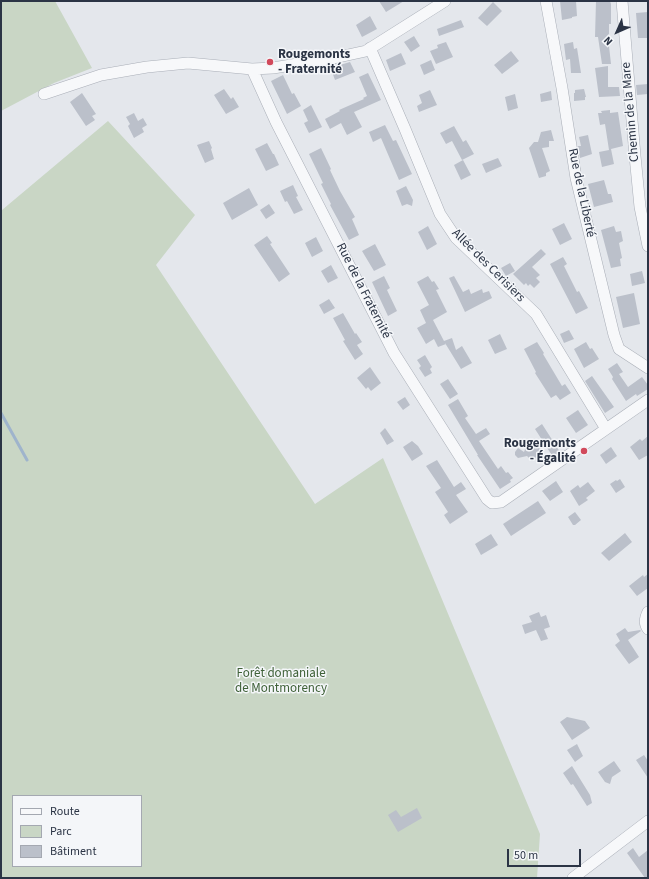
<!DOCTYPE html>
<meta charset="utf-8">
<style>
body{margin:0}
#map{position:relative;width:649px;height:879px;overflow:hidden;background:#e4e7ec;font-family:"Source Sans 3",sans-serif}
canvas{display:block}
.frame{position:absolute;inset:0;border:2px solid #2b3445;pointer-events:none}
.legend{position:absolute;left:12px;top:795px;width:130px;height:72px;box-sizing:border-box;background:#f4f6f9;border:1px solid #a4a8b1;margin:0;padding:5px 7px;list-style:none;font-size:12px;color:#2b3445}
.legend li{display:flex;align-items:center;gap:8px;height:20px}
.legend b{width:20px;border:1px solid #a4a8b1}
.north{position:absolute;left:597px;top:12px;width:40px;height:40px;-webkit-text-stroke:3px #f4f6f9;paint-order:stroke;rotate:225deg;font-size:11px;font-weight:700;line-height:16px;text-align:center;color:#2b3445}
.north::after{content:'';display:block;margin:auto;width:14px;height:18px;background:#2b3445;clip-path:polygon(50% 0,100% 100%,50% 72%,0 100%)}
.scale{position:absolute;left:507px;top:849px;width:74px;height:18px;box-sizing:border-box;border:2px solid #2b3445;border-top:0;padding-left:5px;font-size:12px;line-height:14px;white-space:nowrap;color:#2b3445;-webkit-text-stroke:3px #f4f6f9;paint-order:stroke}
</style>
<div id="map">
<canvas width="649" height="879"></canvas>
<div class="frame"></div>
<ul class="legend">
<li><b style="height:5px;background:#f7f8fa"></b>Route</li>
<li><b style="height:11px;background:#c9d6c5"></b>Parc</li>
<li><b style="height:11px;background:#bbc0ca"></b>Bâtiment</li>
</ul>
<div class="north">N</div>
<div class="scale">50 m</div>
</div>
<script>
const c = document.querySelector('canvas').getContext('2d');
c.lineJoin = 'round';
function fill(path, color) { c.fillStyle = color; c.fill(path, 'evenodd'); }
function strokePath(path, color, width, dash) { c.strokeStyle = color; c.lineWidth = width; c.lineCap = dash ? 'butt' : 'round'; c.setLineDash(dash || []); c.stroke(path); }
function write(font, color, halo, rows, align = 'center') {
  c.font = font + ' "Source Sans 3",sans-serif'; c.lineWidth = 3; c.setLineDash([]); c.textBaseline = 'middle'; c.strokeStyle = halo; c.fillStyle = color; for (const [text, x, y, turn = 0] of rows) {
    c.save(); c.translate(x, y); c.rotate((+turn || 0) * Math.PI / 180); c.textAlign = isNaN(turn) ? turn : align; if (halo) c.strokeText(text, 0, 0); c.fillText(text, 0, 0); c.restore();
  }
}
fill(new Path2D(`
 M1 1H55L92 68 54 83 1 111Z
 M108 121 195 215 156 265 315 504 383 458 540 834 537 878H1V209L2 210ZM13 796H141V866H13Z`), '#c9d6c5');
strokePath(new Path2D(`
 M1 413 27 460`), '#9fb4cc', 3);
fill(new Path2D(`
 M379 1H404L386 12Z
 M560 1H576L577 16 572 17V18L562 20Z
 M596 1H610L611 4V24H609V37H608L611 64H602L598 37H595Z
 M493 2 502 11 487 26 478 18Z
 M648 12V38H638L636 13Z
 M370 16 377 29 362 37 356 25Z
 M461 20 464 27 439 36 437 29Z
 M414 36 420 46 411 52 404 42Z
 M446 42 453 57 436 64 430 51 438 48 437 45Z
 M573 42 574 49 577 48 581 73H571L570 59 566 60 564 44Z
 M511 51 519 61 502 74 494 65Z
 M401 53 406 64 390 71 386 60Z
 M431 60 435 70 424 75 420 65Z
 M350 62 355 72 335 80 331 69V66L339 64 340 65Z
 M608 66V87H619L620 96 599 97 595 68Z
 M368 73 381 100 354 112 362 127 347 135 341 123 330 129 325 119 340 111 339 110 364 99 363 98 367 96 359 77Z
 M283 75 292 94 294 93 301 106 287 114 271 81Z
 M648 84V94L637 95 636 85Z
 M224 89 231 99 233 97 239 107 226 114 214 95Z
 M584 89 586 97H585V100L574 101V93H575V90Z
 M430 90 437 105 419 112 417 106 422 103 419 95Z
 M551 91 552 100 541 102 540 94Z
 M82 93 96 114 92 116 95 120 86 126 70 102Z
 M515 94 518 108 508 111 505 97Z
 M311 105 322 127 309 133 304 123 308 121 303 110Z
 M610 110V113L618 112 623 146 611 149 614 164 602 167 599 152 609 150 605 124 600 125 598 113H602L601 111Z
 M134 113 138 121 143 118 147 125 142 128 144 132 134 138 128 126 130 124 126 117Z
 M385 125 393 141 396 140 412 174 399 180 381 138 373 142 369 132Z
 M454 126 463 142 466 140 474 154 462 160 452 141 446 144 440 133Z
 M551 130 554 141H549V147L542 148 550 171 546 173V176L539 178 529 148 534 142H538L541 132Z
 M588 135 592 154 580 158 578 146H581L579 137Z
 M209 141 212 148 211 149 214 159 205 163 197 145Z
 M267 143 273 154H274L279 165 266 171 255 149Z
 M321 148 331 169 330 170 340 191 355 217 352 219 359 235 349 240 330 205 331 204 321 184 323 183 309 154Z
 M498 158 502 166 486 173 482 164Z
 M463 160 471 175 461 180 454 165Z
 M604 180 608 194H611L613 202 594 207 588 184Z
 M293 185 298 196 296 197 303 210 294 214 287 201 285 202 280 191Z
 M406 186 413 200 412 206 407 204 402 206 396 191Z
 M249 188 258 205 232 220 223 203Z
 M269 204 275 213 266 219 260 210Z
 M564 223 572 239 560 245 552 229Z
 M428 226 437 244 427 250 418 232Z
 M614 226 616 232 621 231 623 241 619 243 622 258 620 259 621 266 611 268 601 230Z
 M267 236 272 243 270 244 290 274 279 282 254 245Z
 M316 237 323 251 312 257 305 243Z
 M375 244 386 265 374 271 362 251Z
 M541 249 546 254 532 267 540 275 536 278 540 282 534 288 530 284 528 286 526 283 524 285 513 274Z
 M563 257 567 264 564 266 577 292 579 291 588 308 576 314 550 264Z
 M510 263 515 271 506 276 501 268Z
 M331 265 338 278 328 283 321 271Z
 M642 271 645 283 632 286 630 274Z
 M384 276 390 288 387 290 397 311 388 316 372 282Z
 M428 276 432 282 434 281 439 289 436 290 447 312 433 320 444 341 452 338 456 350 462 346 472 363 461 369 445 343 446 344 438 347 434 339 426 344 417 328 426 323 420 310 429 305 417 282Z
 M454 276 463 292 469 289 471 294 482 289 483 293 489 291 492 298 465 312 449 278Z
 M634 293 640 324 623 328 616 297Z
 M329 299 335 308 324 314 319 305Z
 M343 313 355 334 356 333 362 342 357 345 363 354 355 360 343 341 345 340 333 318Z
 M569 330 574 339 564 343 560 334Z
 M500 334 507 349 495 354 488 340Z
 M537 342 544 353 543 354 562 386 565 384 571 393 560 400 556 395 551 398 535 373 536 372 524 349Z
 M586 342 590 349 592 348 599 359 584 368 574 349Z
 M425 355 432 367 430 369 432 373 425 377 419 368 421 366 417 360Z
 M617 363 623 372 619 374 628 387 642 377 648 385V389L637 396 636 394 626 401 612 379 613 377 608 369Z
 M370 367 381 383 371 391 368 387 366 389 357 378Z
 M592 376 614 407 605 413 585 381Z
 M448 379 458 394 450 399 440 384Z
 M405 397 410 405 403 410 397 402Z
 M458 399 468 416 465 418 476 434 486 428 490 434 479 441 498 469 501 466 506 473 508 472 513 478 510 480 511 482 500 489 477 455H478L448 405Z
 M578 410 588 425 576 433 566 418Z
 M542 424 560 452 553 457 535 429Z
 M385 428 394 441 387 445 380 433Z
 M648 436V455L639 460 630 447 640 439 642 441Z
 M412 441 418 446 423 454 412 461 403 447Z
 M528 442 543 450 532 461 527 456 518 458 515 455V452L518 448 524 452Z
 M611 447 617 456 606 464 600 455Z
 M437 460 454 487 461 482 466 489 456 495 468 512 450 524 444 515 448 512 435 492 441 488 426 466Z
 M620 479 625 487 616 493 610 484 616 480 617 481Z
 M556 481 563 492 550 501 542 491Z
 M588 482 595 491 586 498 588 500 579 506 570 491 578 485 580 488Z
 M538 501 546 513 511 536 503 524Z
 M575 512 581 520 575 525H573L568 517Z
 M625 533 632 542 609 561 601 553Z
 M491 534 498 545 481 555 475 544Z
 M648 574V588L637 596 629 586 643 575 644 577Z
 M539 612 541 617 546 615 550 627 544 629 548 639 541 641 536 630 525 634 522 625 532 622 529 616Z
 M625 628 628 632 640 630 641 631 628 640 639 657 629 664 615 645 620 641 616 634Z
 M567 717 585 721 590 728 572 740 560 722Z
 M577 744 583 756 575 762 567 750Z
 M644 755 648 761V778L636 760Z
 M614 761 621 771 612 777 610 784 605 782 598 772Z
 M572 766 590 795 592 803 587 806 573 784 571 785 563 773Z
 M417 808 422 818 398 832 388 815 396 810 401 817Z
 M633 848 639 857 648 850V878H645L627 853Z`), '#bbc0ca');
const street = new Path2D(`
 M546 1 562 88 576 178 614 335 619 349 648 368
 M622 1 635 156 640 207 648 246
 M370 48 405 129 440 214 456 238 536 314 606 429
 M252 69 276 122 394 353 487 499 492 503 501 502 648 400
 M44 94 101 75 147 67 188 63 252 69 273 68 334 58 366 51 445 1
 M648 612C645 618 644 624 648 629
 M573 878 648 821`);
strokePath(street, '#a9aeb7', 12);
strokePath(street, '#f7f8fa', 11);
for (const [x, y, r, color] of [
 [270,62,4,"#d1495b"],
 [584,451,4,"#d1495b"]
]) { const dot = new Path2D(); dot.arc(x, y, r, 0, 2 * Math.PI); c.fillStyle = color; c.fill(dot); strokePath(dot, '#f4f6f9', 1.5); }
write('bold 13px', '#2b3445', '#f4f6f9', [
 ["Rougemonts",278,55],
 ["- Fraternité",278,70],
 ["Rougemonts",576,444,"right"],
 ["- Égalité",576,459,"right"]
], 'left');
write('13px', '#2b3445', '#f4f6f9', [
 ["Chemin de la Mare",631,112,-95],
 ["Rue de la Liberté",581,193,78],
 ["Allée des Cerisiers",488,266,45],
 ["Rue de la Fraternité",363,291,63]
]);
write('13px', '#3f6138', '#f4f6f9', [
 ["Forêt domaniale",281,674],
 ["de Montmorency",281,689]
]);
</script>
